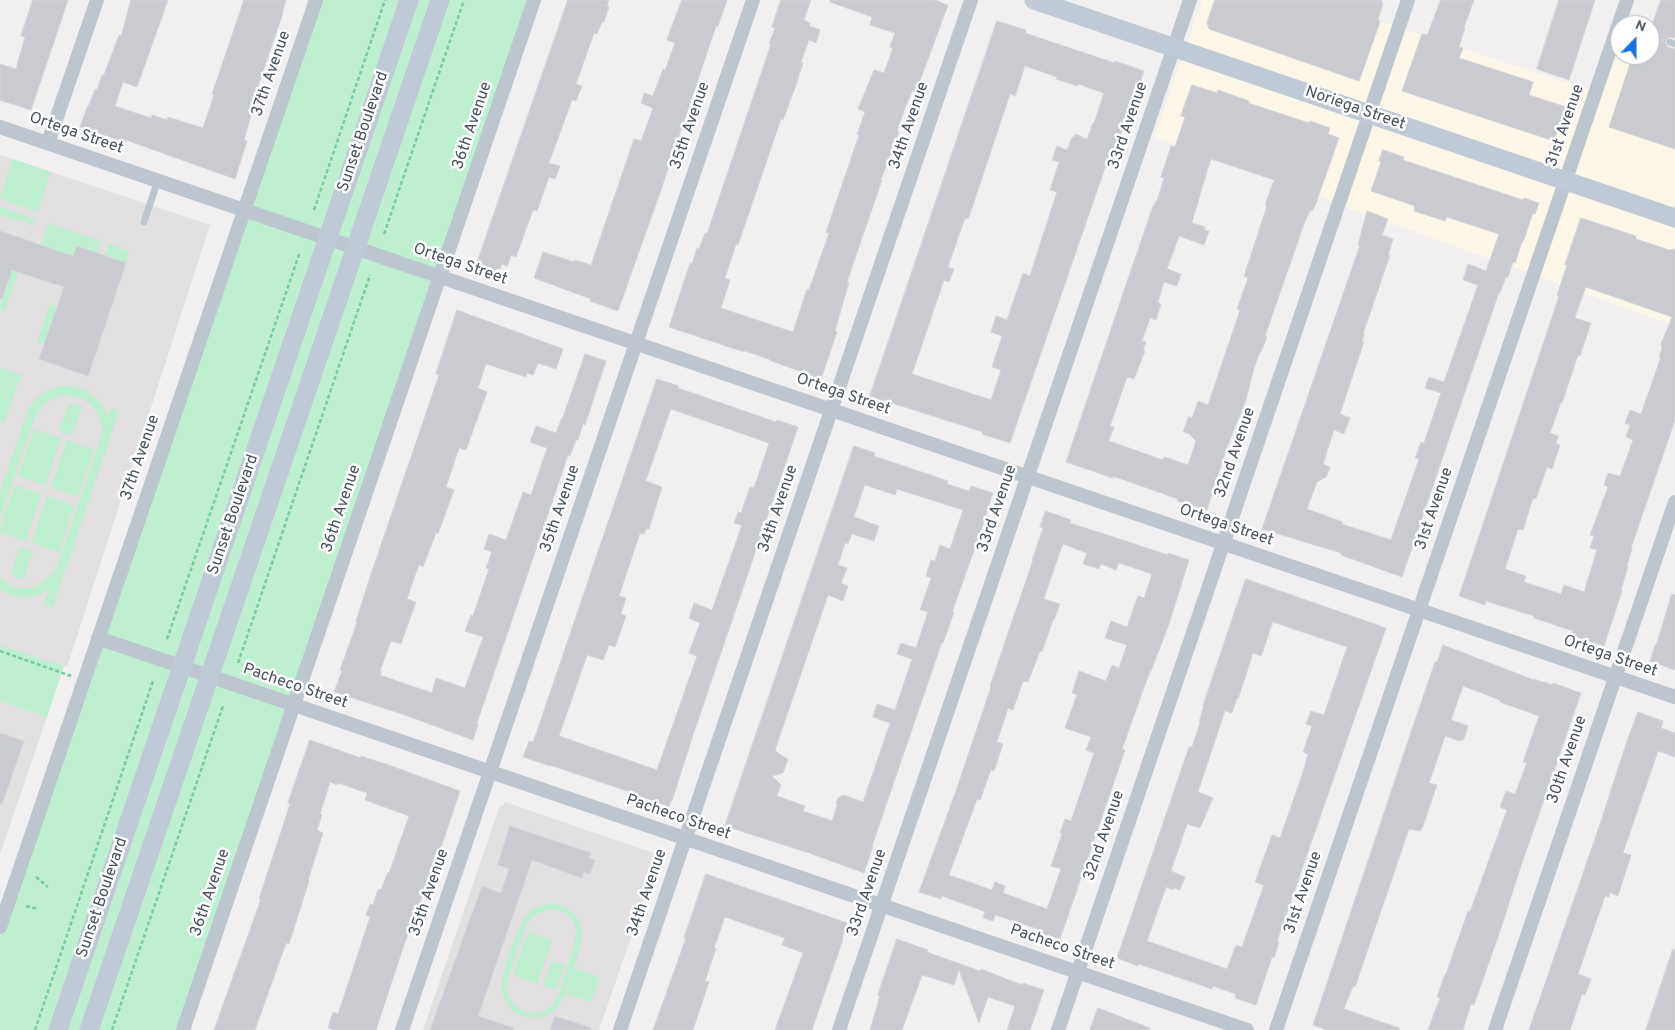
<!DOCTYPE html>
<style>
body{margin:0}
#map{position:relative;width:1675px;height:1030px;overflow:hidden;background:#f1efef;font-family:Overpass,sans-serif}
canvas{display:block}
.north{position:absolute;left:1610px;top:15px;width:50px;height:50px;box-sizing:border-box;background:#fff;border:1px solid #b5babe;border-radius:50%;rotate:22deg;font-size:14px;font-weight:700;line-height:20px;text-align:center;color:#47525c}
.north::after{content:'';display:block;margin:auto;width:18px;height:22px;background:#1871e2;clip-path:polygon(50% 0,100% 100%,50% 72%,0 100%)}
</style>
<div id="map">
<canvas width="1675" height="1030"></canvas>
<div class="north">N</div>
</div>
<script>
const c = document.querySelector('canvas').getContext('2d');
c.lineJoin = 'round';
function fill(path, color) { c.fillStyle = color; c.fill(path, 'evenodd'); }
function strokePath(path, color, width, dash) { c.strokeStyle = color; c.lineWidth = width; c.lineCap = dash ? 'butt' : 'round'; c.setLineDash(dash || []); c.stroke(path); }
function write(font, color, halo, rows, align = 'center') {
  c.font = font + ' Overpass,sans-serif'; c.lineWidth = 5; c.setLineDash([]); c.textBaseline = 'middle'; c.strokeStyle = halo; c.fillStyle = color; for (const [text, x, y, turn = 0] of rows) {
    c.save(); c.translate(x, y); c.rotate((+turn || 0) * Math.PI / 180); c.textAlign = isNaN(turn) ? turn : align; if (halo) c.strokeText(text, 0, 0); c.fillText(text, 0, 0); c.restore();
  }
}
fill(new Path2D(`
 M1202 0H1319L1412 32 1596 92 1621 17 1643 25H1620V55H1650V28L1675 36V326L1154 137Z`), '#fcf6e8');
fill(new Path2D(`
 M0 155 210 225 67 667 0 645Z
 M0 701 47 717 0 854Z
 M505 802 656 854 655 858 658 859 599 1030H423L500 805 503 806Z`), '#e2e0e1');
fill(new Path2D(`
 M316 0H534L183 1030H0V927Z
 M13 159 51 172 37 212 0 199Z
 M0 207 35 219 33 225 0 215Z
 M49 223 100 241 96 253 77 246 73 256 41 245Z
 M109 244 129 251 126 263 105 255Z
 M12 270 18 272 5 311 0 309V305Z
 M50 304 57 306 44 344 37 342Z
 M0 368 21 375 4 423 0 421Z
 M58 386C83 385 96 392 108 415L110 408 119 411 53 607 44 604 48 591C32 599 15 600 0 589V577C19 598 44 587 57 566L101 437C107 394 50 378 33 422L0 519V491L29 408C36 396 45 391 58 386Z
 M69 403 82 407 72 435 59 431Z
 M34 429 61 438 45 485 18 476Z
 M67 440 94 450 78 497 51 487Z
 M15 485 41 494 26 541 0 533V528Z
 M47 496 74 506 59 552 32 543Z
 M20 547 33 551 24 579 11 575Z
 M0 645 64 666 47 717 0 701Z
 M555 904C594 914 581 946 572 973 568 984 565 999 557 1008 541 1025 511 1019 504 997 502 992 501 987 502 982 503 969 518 924 527 915 535 906 544 904 555 904ZM550 909C588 912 575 945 567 968 562 985 558 1010 536 1013 530 1013 524 1012 518 1008 509 1002 506 992 507 981L528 921 536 914Z
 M528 932 552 940 537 984 513 975Z
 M552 961 565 965 556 990 543 986Z
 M574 968 600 977 591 1002 566 994Z`), '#bdefd0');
const building = new Path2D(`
 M33 0H68L31 110 0 100V64L16 69 25 37 21 36Z
 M131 0H168L137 87 123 82 115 106 151 118 152 115 167 120 168 117 203 128 214 95 212 94 244 0H286L282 13H283L251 107 253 108 244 140 247 141 235 179 126 140 125 142 80 127 88 105H89L95 89 97 90 102 75H104L119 35 121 36Z
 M568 0H609L607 6 609 7 604 22H602L597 34 594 33 576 84 582 86 576 101 572 100 549 163 560 166 555 179 549 177 537 211 533 210 516 257 511 255 507 267 502 264 500 269 497 268 496 270 477 263Z
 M682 0H727L718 26H716L711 41 661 190 618 311 590 301 591 299 534 278 543 252 574 262 575 260 591 265 634 139 641 141 647 125 653 108 641 103 644 93 653 96 663 69 665 70 675 43 667 40Z
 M781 0H811L804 20 810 23 809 26 820 30 816 43 809 40 801 62 803 63 796 85 783 120 781 119 738 245 736 244 725 278 730 280 721 308 793 332 807 289 809 290 829 233 826 232 859 135 857 134 865 112 858 109 874 70 884 73 893 48 890 47 895 33 870 25 872 17 830 2V0H935L948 5 921 78 914 92 912 91 905 108 897 131 899 132 892 154 890 155 881 180H882L847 282H849L835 331 837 332 821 379 769 360V359L745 351 744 352 669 327 690 263 692 264 697 248 699 249 705 233 707 234 771 44H769L775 28 772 27Z
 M1215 0H1382L1381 2 1383 3 1378 19 1380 22 1359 81 1209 29 1207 23Z
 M1441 0H1474L1464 27 1465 28 1459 47 1463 48 1459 58 1533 82 1529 95 1566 107 1554 141 1402 91 1422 34 1427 35Z
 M1559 0H1595L1569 80 1537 69Z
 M1661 0H1675V38L1669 37 1665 42 1668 47 1675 49V149L1609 127 1633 55H1650V31Z
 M997 21 1026 30 1025 33 1115 63V61L1144 71 1126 126 1124 125 1119 140H1117L1111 155H1110L1107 162 1010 443 982 434 983 432 870 396ZM1025 66 1057 77 1056 79 1078 86V84L1104 93 1094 123H1093L1087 139 1075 134 1074 137H1072L1067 150 1057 146 1052 160 1059 162 1050 190 1057 192 1033 266 1030 276 1023 273 1007 320 996 316 991 332 1002 336 992 367 1001 370 991 400 912 374 944 280 949 282 954 269 948 267 965 218 968 219 971 211 1010 94 1015 96Z
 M1192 85 1217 93 1218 90 1249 101 1248 103 1309 123 1310 121 1330 128 1328 134 1339 138 1315 206 1312 211H1310L1304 224 1265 336 1267 337 1261 352H1260L1254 368 1246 400 1227 447 1207 510 1177 501 1178 499 1113 476V478L1066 462 1130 273 1152 209 1156 201H1157L1164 178 1161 177 1171 146 1175 147 1185 117 1181 116ZM1211 159 1274 180 1265 205 1267 206 1244 276 1248 278 1237 309 1240 310 1208 405 1198 401 1192 418 1189 416 1183 432 1189 434 1196 441 1188 465 1164 457 1163 460 1109 441 1114 427 1110 426 1127 377 1134 379 1145 351 1143 350 1146 342 1142 341 1150 318 1156 320 1161 304 1158 302 1164 282 1177 286 1181 274 1167 269 1179 236 1204 245 1209 231 1204 230 1205 227 1192 223Z
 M1383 150 1404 157 1403 160 1523 200 1524 198 1539 203 1535 214 1533 213 1523 242H1522L1515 263 1513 262 1508 277H1506L1500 293 1499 292 1402 577 1341 555V553L1262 529 1360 245H1358L1367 211 1388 219 1382 235 1393 239 1388 255H1390L1363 334 1364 335 1362 342H1364L1340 414 1350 418 1344 434 1334 430 1323 464 1330 467 1326 477 1317 482 1307 509 1343 522 1342 524 1391 540 1419 459 1415 458 1421 442 1424 443 1441 393 1425 388 1429 377 1444 382 1478 285 1463 280 1468 264 1486 271 1499 234 1447 217 1445 221 1414 211 1415 206 1371 191 1381 162 1379 161Z
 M1581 218 1636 236V239L1669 250 1675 249V420L1631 548 1632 549 1627 565 1628 566 1621 590H1622L1620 597 1604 646 1571 635 1573 631 1534 618V616L1486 601 1485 605 1459 596 1559 296 1557 295 1567 265H1565ZM1586 287 1672 317 1661 344 1662 348 1659 357H1661L1641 414 1630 410 1625 423 1630 425 1626 437 1633 440 1620 476 1608 473 1604 485 1608 487 1590 535 1594 536 1590 548 1597 550 1584 592 1564 585 1561 594 1524 582 1526 576 1505 569 1518 529 1523 530 1533 498 1536 499 1547 467 1552 469 1560 445 1556 444 1558 436 1550 433 1561 402 1562 403 1578 355 1580 356 1591 323 1575 318Z
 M0 231 73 256 77 246 126 263 88 376 39 359 64 287 12 270 2 299 0 298Z
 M457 310 563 349 556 369 538 363 533 375 527 373 526 377 486 364 478 388 487 392 466 450 459 448 446 487 454 490 438 534 436 533 423 567 419 565 414 578 407 599 416 602 401 644 391 641 380 671 382 672 380 675 432 693 436 678 465 688 483 637 465 631 471 615 473 616 489 569 486 568 492 552 484 549 489 534 506 540 523 492 531 495 547 448 530 442 536 426 556 433 562 417H563L585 354 606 361 585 425 583 424 578 440H576L570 456 568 455 477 723 478 724 473 740 402 714 334 692 342 671 340 670 355 628 357 621H356L369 580 439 375 436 374Z
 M657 379 679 386 678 388 750 413 776 422 777 420 798 427 693 735 672 801H671L669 807 630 792 550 765V766L523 757 529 741 533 742ZM671 409 769 443 754 488 750 487 741 513 738 512 734 523 742 525 712 610 694 603 689 618 700 623 689 653 697 656 657 770 559 736 587 655 603 660 609 645 615 647 626 616 621 614 626 598 619 596 640 533 644 534 646 529H649L662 487 646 481Z
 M854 446 875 453 874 456 948 481 947 484 969 491 971 486 993 493 981 531 952 612H954L943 643 942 642 872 846H873L864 873 809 853 725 826ZM865 485 895 495 897 489 963 510 950 549 940 545 935 561 931 560 926 576 931 578 920 610 928 612 916 648 901 643 897 654 912 659 895 710 877 704 873 717 890 723 863 802 844 795 838 798 836 803 837 806 832 821 803 811 805 806 777 796 781 785 772 776 783 773 788 759 782 756 775 750 828 595 843 601 848 586 841 583 847 568 838 565 845 543 848 544 852 534 874 541 879 526 854 517Z
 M1046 511 1071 520 1070 523 1095 531 1168 555V553L1189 560 1169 624 1151 671H1150L1122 749 1125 750 1060 939 1040 933 1041 930 995 915 993 921 983 918 985 912 983 911 942 896 941 899 919 892 957 788 991 687 990 686 1033 560H1032L1043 528 1040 527ZM1063 544 1087 553 1083 564 1099 569 1101 564 1116 570 1119 563 1152 574 1144 598 1138 596 1127 627 1111 621 1105 638 1127 645 1119 668 1112 665 1106 681 1079 671 1072 693 1077 695 1065 728 1091 737 1086 750 1094 753 1071 821 1065 819 1060 833 1062 834 1051 866 1061 869 1047 909 1003 893 1005 886 995 882 992 890 949 875 977 799 980 800 991 770 994 771 1003 744 997 742 1008 708 1013 710 1023 681 1028 682 1040 651 1042 652 1053 620H1054L1060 604 1044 599Z
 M1246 579 1386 628 1277 941 1279 942 1274 958 1272 957 1256 1005 1235 998 1236 994 1213 986 1212 989 1139 964 1138 966 1117 958 1189 747H1192L1200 723 1199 722 1204 706H1203ZM1273 622 1347 647 1324 715 1311 711 1306 724 1312 726 1303 752 1308 754 1302 775 1280 838 1272 835 1255 882 1264 885 1242 947 1236 945 1227 969 1147 941 1166 887 1173 890 1174 888 1180 890 1185 877 1171 871 1187 824 1200 828 1213 798 1198 792 1225 711 1232 713 1237 698 1238 699 1253 653 1261 656Z
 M1672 594 1675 595V670L1650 661 1655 645H1656Z
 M1443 645 1534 680V679L1552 685 1553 683 1581 693 1521 866 1500 931 1474 1005 1471 1004 1463 1030H1428L1440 998 1437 997 1445 974H1446L1468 911 1470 912 1507 810 1500 807 1506 791 1515 794 1527 763 1523 762 1539 716 1500 702V700L1463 686 1451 720 1468 726 1464 739 1459 741 1445 736 1429 783 1437 785 1423 826 1420 831 1409 829 1355 987 1353 986 1344 1009 1399 1028V1030H1327L1313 1025 1411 732 1435 662H1437Z
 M1638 712 1663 721 1661 728 1675 733V757L1658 751 1623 853 1631 855 1618 896 1610 893 1609 897 1605 896 1578 974 1591 979 1585 995 1582 994 1570 1030H1529L1600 824 1626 744Z
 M0 733 24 741 2 804H0Z
 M310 740 361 758V756L386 764 460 791 428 886H426L403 948 376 1030H335L328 1028 333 1012 338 1014 354 966 370 917 366 915 370 904 373 905 378 889 381 890 388 872 389 873 409 816 365 800 367 793 338 783 337 785 330 782 320 814 322 815 317 830 323 833 308 880 309 881 289 944 286 943 255 1030H214L261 899H259L290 804 288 803Z
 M510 826 591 853 589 858 595 860 590 874 584 872 582 878 532 860 478 1016 514 1028 513 1030H430L482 886 501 893 509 869 498 865Z
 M706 874 847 923 842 939H843L812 1030H775L803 953 782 945 785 938 725 917 714 948 716 949 705 981 709 982 693 1030H653L686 938H684Z
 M897 939 928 950 927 952 980 971 981 969 1022 985 1023 983 1044 990 1030 1030H1007L1015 1006 988 997 979 1023 959 970 954 985 922 975 902 1030H870L880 996 878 995Z
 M1673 949 1675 950V1030H1646Z
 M1098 1008 1150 1028 1149 1030H1090Z
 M555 1016 591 1028 590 1030H550Z`);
fill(building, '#c9cbd1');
strokePath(building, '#d3d5da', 1);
strokePath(new Path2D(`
 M314 210 385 0
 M384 234 464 0
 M167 639 300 252
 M0 651 71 676
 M238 663 370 275
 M36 877 48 887
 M26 906 33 908H39
 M35 1030 153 681
 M112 1030 223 706`), '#75cda1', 2.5, [4, 2.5]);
strokePath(new Path2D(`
 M1670 42 1675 44
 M144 222 158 180`), '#bdc6ce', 7);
strokePath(new Path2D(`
 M0 127 1675 697
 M48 143 97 0
 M98 638 1247 1030
 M0 927 316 0
 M183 1030 534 0
 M402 1030 753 0
 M620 1030 971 0
 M839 1030 1190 0
 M1058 1030 1408 0
 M1276 1030 1627 0
 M1495 1030 1675 502`), '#bdc6ce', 14);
strokePath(new Path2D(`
 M1034 0 1675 218
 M58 1030 409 0
 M89 1030 440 0`), '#bfcad6', 19);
write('16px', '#47525c', '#fff', [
 ["37th Avenue",272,74,-71],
 ["Noriega Street",1355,109,19],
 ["36th Avenue",473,126,-71],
 ["35th Avenue",691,126,-71],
 ["34th Avenue",910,126,-71],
 ["33rd Avenue",1129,126,-71],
 ["31st Avenue",1566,126,-71],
 ["Sunset Boulevard",364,132,-71],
 ["Ortega Street",76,134,19],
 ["Ortega Street",460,265,19],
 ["Ortega Street",843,395,19],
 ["32nd Avenue",1236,453,-71],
 ["37th Avenue",141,458,-71],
 ["36th Avenue",342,509,-71],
 ["35th Avenue",561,509,-71],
 ["34th Avenue",779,509,-71],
 ["33rd Avenue",998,509,-71],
 ["31st Avenue",1435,509,-71],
 ["Sunset Boulevard",234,515,-71],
 ["Ortega Street",1226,526,19],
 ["Ortega Street",1610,657,19],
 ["Pacheco Street",295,687,19],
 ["30th Avenue",1568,760,-71],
 ["Pacheco Street",678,818,19],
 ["32nd Avenue",1105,836,-71],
 ["36th Avenue",211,893,-71],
 ["35th Avenue",430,893,-71],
 ["34th Avenue",648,893,-71],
 ["33rd Avenue",868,893,-71],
 ["31st Avenue",1304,893,-71],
 ["Sunset Boulevard",103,898,-71],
 ["Pacheco Street",1062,948,19]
]);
</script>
